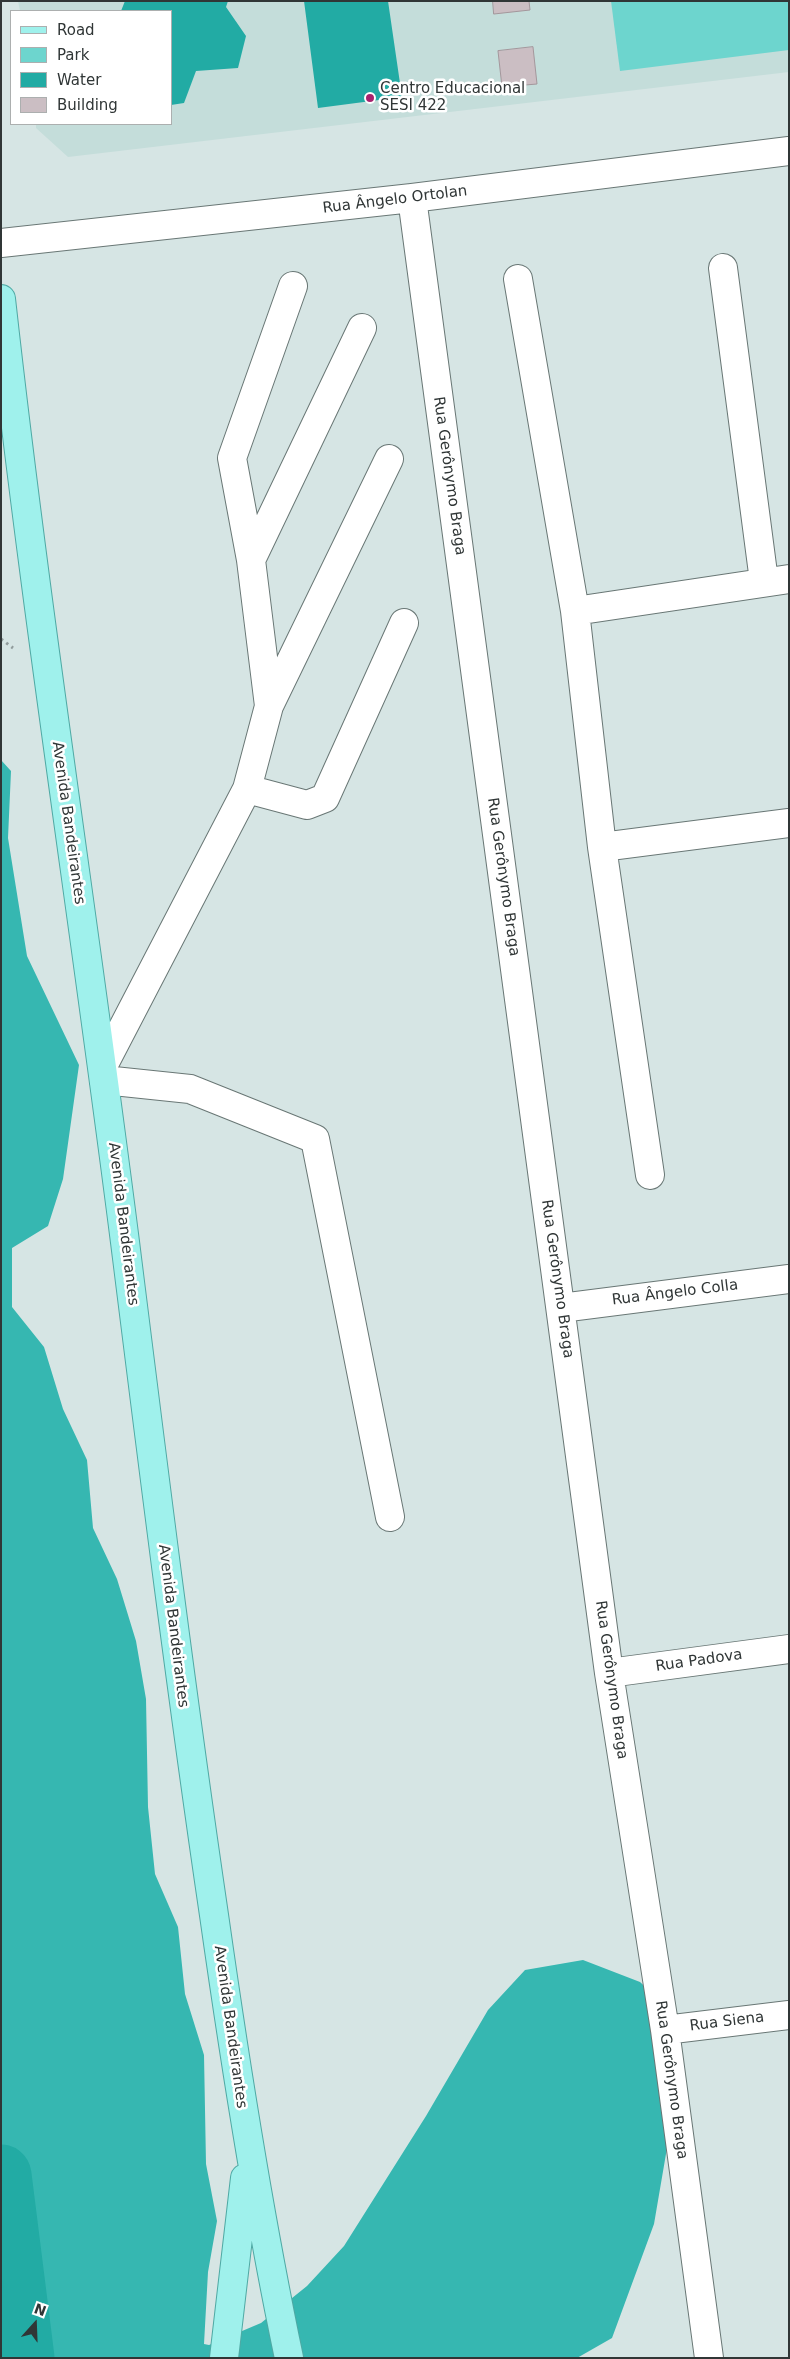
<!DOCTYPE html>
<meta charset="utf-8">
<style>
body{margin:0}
#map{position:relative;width:790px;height:2359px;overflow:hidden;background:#d6e5e4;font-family:"DejaVu Sans",sans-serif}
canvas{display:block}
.frame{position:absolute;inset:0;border:2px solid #303636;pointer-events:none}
.legend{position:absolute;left:10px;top:10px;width:162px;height:115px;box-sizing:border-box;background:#fff;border:1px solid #acafaf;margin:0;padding:6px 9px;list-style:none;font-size:15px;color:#303636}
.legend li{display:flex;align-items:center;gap:10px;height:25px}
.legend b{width:25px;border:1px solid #acafaf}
.north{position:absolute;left:10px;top:2299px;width:50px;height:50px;-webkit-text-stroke:4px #fff;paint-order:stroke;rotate:20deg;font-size:14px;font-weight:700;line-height:20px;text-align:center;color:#303636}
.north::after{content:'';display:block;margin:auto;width:18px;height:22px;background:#303636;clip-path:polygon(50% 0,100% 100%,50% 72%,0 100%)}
</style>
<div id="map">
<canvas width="790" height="2359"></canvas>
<div class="frame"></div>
<ul class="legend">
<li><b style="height:6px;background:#9ff1ec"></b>Road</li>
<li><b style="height:14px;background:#6dd5ce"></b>Park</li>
<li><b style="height:14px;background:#22aba4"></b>Water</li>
<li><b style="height:14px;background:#cbbec3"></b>Building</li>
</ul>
<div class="north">N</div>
</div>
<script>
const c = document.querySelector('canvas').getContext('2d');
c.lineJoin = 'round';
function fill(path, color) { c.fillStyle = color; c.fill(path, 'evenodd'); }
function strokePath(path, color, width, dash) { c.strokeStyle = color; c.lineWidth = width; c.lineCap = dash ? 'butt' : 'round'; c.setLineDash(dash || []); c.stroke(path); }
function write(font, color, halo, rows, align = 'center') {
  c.font = font + ' "DejaVu Sans",sans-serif'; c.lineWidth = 5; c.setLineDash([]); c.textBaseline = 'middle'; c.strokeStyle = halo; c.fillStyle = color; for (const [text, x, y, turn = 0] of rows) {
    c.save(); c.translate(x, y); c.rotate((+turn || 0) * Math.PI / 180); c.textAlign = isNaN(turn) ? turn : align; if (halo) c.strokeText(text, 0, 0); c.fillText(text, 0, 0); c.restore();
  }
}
fill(new Path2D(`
 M18 1H789V72L68 157 36 128V124H171V11H20Z`), '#c4ddda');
fill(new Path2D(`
 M611 1H789V50L620 71Z`), '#6dd5ce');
fill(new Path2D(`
 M1 760 11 771 8 838 27 956 79 1065 63 1179 48 1226 12 1248V1307L44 1347 63 1409 87 1460 93 1528 117 1579 136 1641 146 1699 148 1807 155 1874 178 1927 185 1994 204 2055 206 2164 217 2221 208 2272 204 2344 209 2345 261 2323 307 2286 344 2246 426 2116 488 2010 525 1970 583 1960 640 1982 679 2018 680 2072 654 2224 612 2338 577 2358H1Z`), '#36b7b1');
fill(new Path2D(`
 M125 1H228L226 7 246 36 238 68 196 71 184 103 171 105V11H121Z
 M304 1H388L402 97 318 108Z`), '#22aba4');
strokePath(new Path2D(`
 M1 2175 24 2358`), '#22aba4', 61);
const building = new Path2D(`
 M493 1H529L530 10 494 14Z
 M533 47 537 84 502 87 498 51Z`);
fill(building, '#cbbec3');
strokePath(building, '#a4979c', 1);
const minor = new Path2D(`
 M412 198 609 1673 665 2030 709 2358
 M1 243 412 198 789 151
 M723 268 764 581
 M518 279 575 611 602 847 650 1175
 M251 560 362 328
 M575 611 789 579
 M269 706 389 459
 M247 789 307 805 325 798 404 623
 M602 847 789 823
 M103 1066 247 789 269 706 251 560 232 458 293 286
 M104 1080 190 1089 315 1139 390 1517
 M561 1308 789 1279
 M609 1673 789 1649
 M665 2030 789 2015`);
const major = new Path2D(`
 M1 299C36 614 85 927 125 1242 153 1466 181 1691 214 1915 235 2063 258 2211 289 2358
 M224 2358 245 2178`);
strokePath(minor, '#697775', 30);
strokePath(major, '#4fa9a4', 30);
strokePath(new Path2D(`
 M1 639 13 648`), '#919c9c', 3, [2.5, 4]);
strokePath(minor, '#fff', 28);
strokePath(major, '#9ff1ec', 28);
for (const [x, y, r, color] of [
 [370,98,5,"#a6226e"]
]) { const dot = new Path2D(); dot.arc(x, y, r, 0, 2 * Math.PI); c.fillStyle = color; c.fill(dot); strokePath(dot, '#fff', 2); }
write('15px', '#303636', '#fff', [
 ["Centro Educacional",380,89],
 ["SESI 422",380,106]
], 'left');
write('15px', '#303636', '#fff', [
 ["Rua Ângelo Ortolan",395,200,-7],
 ["Rua Gerônymo Braga",449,476,82],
 ["Avenida Bandeirantes",68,823,82],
 ["Rua Gerônymo Braga",503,877,82],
 ["Avenida Bandeirantes",123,1224,83],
 ["Rua Gerônymo Braga",557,1279,82],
 ["Rua Ângelo Colla",675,1293,-7],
 ["Avenida Bandeirantes",173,1626,83],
 ["Rua Padova",699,1661,-8],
 ["Rua Gerônymo Braga",611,1680,82],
 ["Rua Siena",727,2022,-7],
 ["Avenida Bandeirantes",230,2027,82],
 ["Rua Gerônymo Braga",671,2080,82]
]);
</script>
